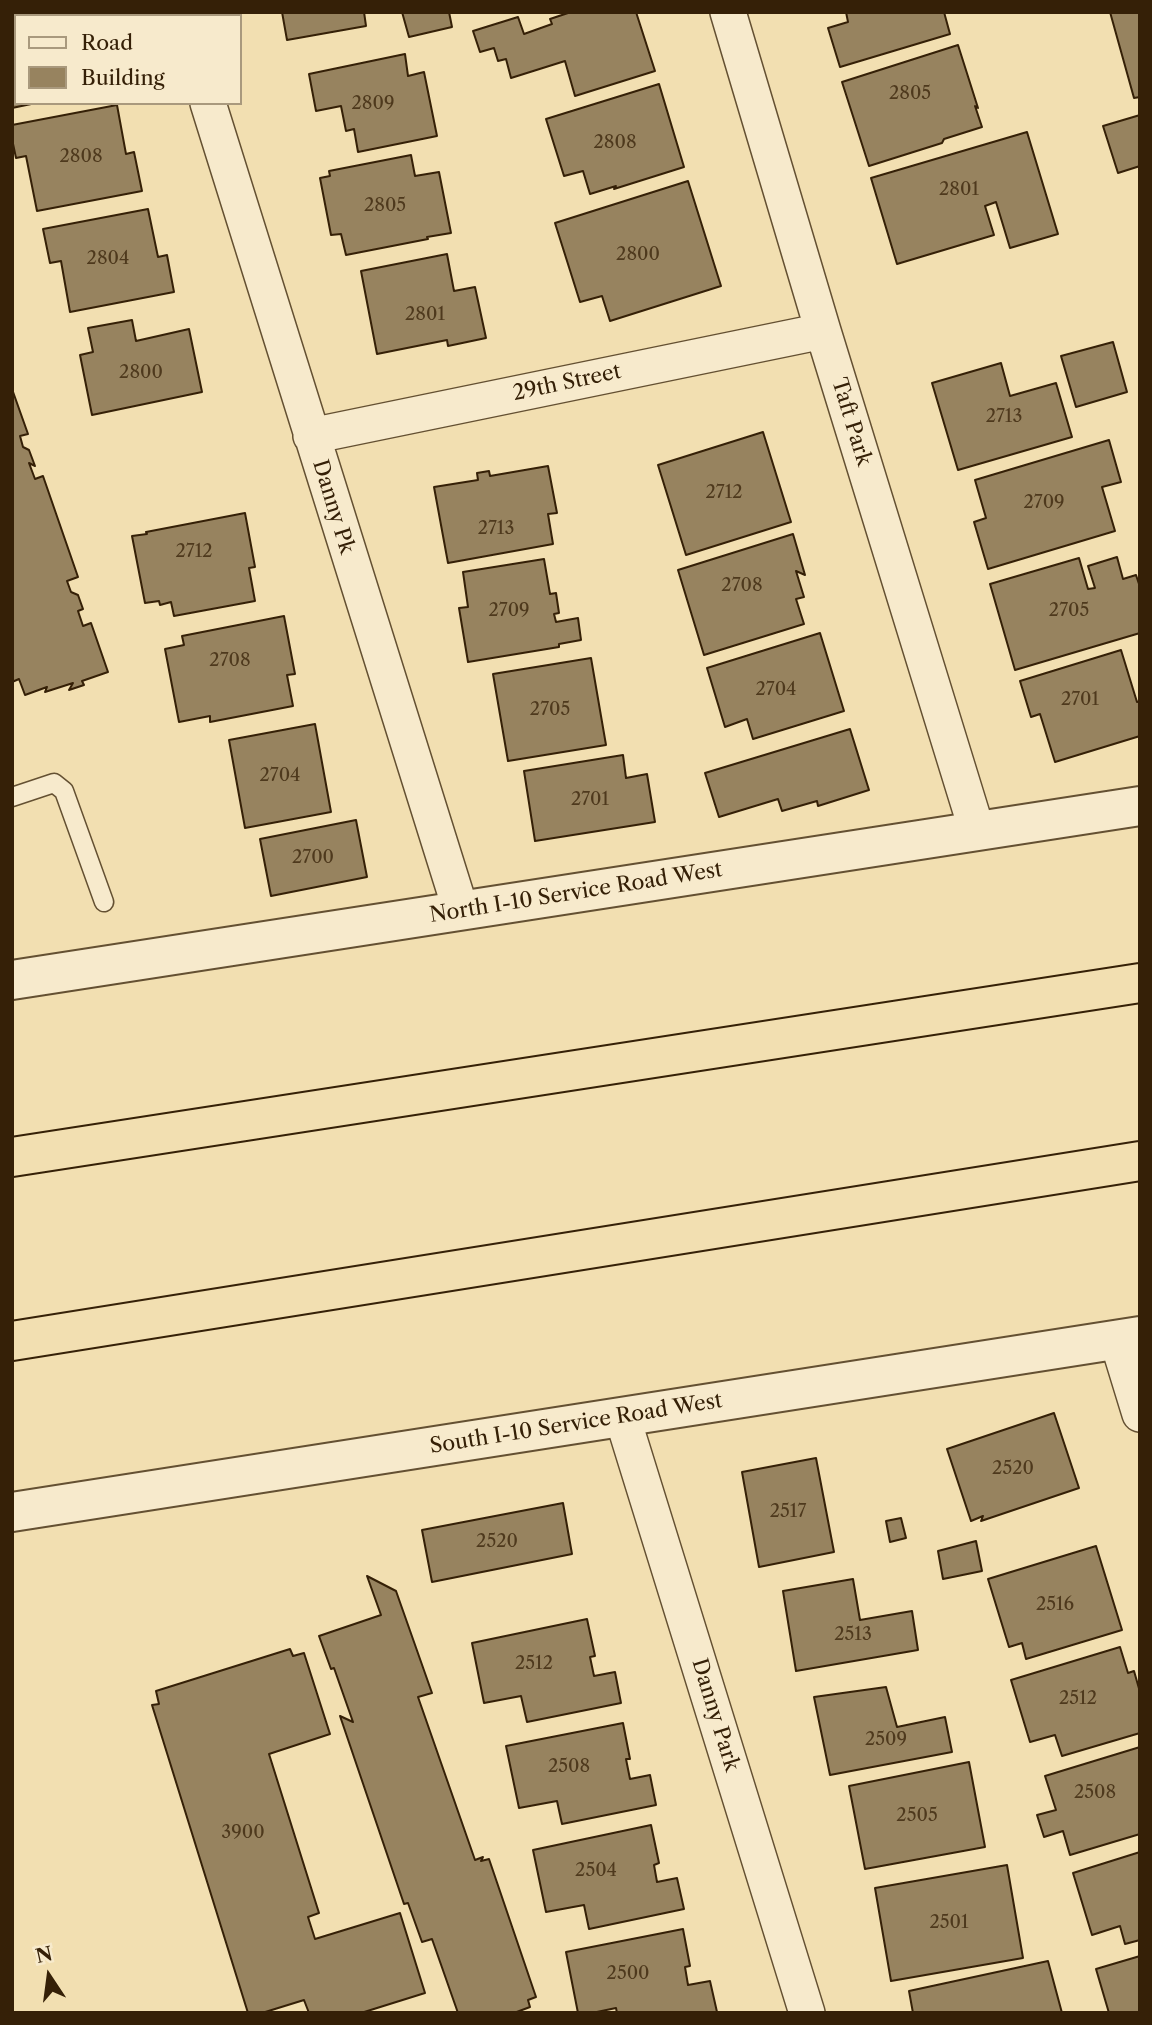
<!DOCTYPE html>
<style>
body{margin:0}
#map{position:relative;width:1152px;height:2025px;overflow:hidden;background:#f2dfb1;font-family:"Libre Caslon Text",serif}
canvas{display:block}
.frame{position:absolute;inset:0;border:14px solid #352007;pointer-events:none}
.legend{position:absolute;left:14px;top:14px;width:228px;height:91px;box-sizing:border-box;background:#f7eacc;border:2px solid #a9997d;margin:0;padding:9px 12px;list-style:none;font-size:21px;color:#352007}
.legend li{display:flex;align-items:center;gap:14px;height:35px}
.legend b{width:35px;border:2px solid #a9997d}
.north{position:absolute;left:14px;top:1941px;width:70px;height:70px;-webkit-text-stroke:5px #f7eacc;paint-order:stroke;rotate:347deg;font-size:19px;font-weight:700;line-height:28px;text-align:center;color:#352007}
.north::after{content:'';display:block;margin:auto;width:24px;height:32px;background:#352007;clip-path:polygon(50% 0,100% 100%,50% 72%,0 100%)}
</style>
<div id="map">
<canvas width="1152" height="2025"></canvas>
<div class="frame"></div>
<ul class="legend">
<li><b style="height:9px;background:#f7eacc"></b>Road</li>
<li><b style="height:19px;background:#97835f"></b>Building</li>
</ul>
<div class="north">N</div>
</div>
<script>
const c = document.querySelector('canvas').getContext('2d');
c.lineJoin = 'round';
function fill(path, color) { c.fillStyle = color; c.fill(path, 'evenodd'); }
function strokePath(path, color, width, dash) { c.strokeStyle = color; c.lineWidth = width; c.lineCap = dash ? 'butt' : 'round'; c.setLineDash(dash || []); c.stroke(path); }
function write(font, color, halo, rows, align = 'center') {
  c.font = font + ' "Libre Caslon Text",serif'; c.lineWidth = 7; c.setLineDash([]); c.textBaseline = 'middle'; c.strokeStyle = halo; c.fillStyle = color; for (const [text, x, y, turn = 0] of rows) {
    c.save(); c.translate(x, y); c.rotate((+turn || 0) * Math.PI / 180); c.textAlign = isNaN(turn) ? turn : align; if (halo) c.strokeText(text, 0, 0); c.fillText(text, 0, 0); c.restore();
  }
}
const building = new Path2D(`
 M42 12H84V16H24Z
 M282 12H364L366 26 287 40Z
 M402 12H449L452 27 409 37Z
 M571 12H636L655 71 575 96 565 61 511 78 506 59 498 61 494 48 480 52 473 31 518 17 524 34 552 24 550 19Z
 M846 12H944L950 34 840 67 828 28 848 22Z
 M1110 12H1140V97L1134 98Z
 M16 17V103H36L12 108V18Z
 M958 45 978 108 975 106 982 127 944 139 942 143 869 166 842 82Z
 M405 54 408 76 424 72 437 136 358 152 354 129 346 131 341 106 316 111 309 74Z
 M659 84 684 167 614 189 616 186 590 194 583 171 564 176 546 119Z
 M117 105 126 154 134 152 142 191 37 211 26 156 16 158 12 139V125Z
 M1140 115V166L1118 173 1103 126Z
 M1027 132 1058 234 1010 248 996 202 985 206 994 235 897 264 871 178Z
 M411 155 415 176 439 172 451 233 427 237 428 239 346 255 341 234 331 235 320 178 330 176 329 171Z
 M688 181 721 286 610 321 602 296 580 302 555 223Z
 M148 209 158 257 167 255 174 292 70 312 61 261 50 263 43 229Z
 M447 254 454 291 475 287 486 338 448 346 447 340 377 354 361 271Z
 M132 320 136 341 189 329 202 392 92 415 80 355 93 352 88 328Z
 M1113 342 1127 392 1076 407 1061 356Z
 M1001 363 1010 396 1056 383 1072 437 958 470 932 383Z
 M12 389 28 434 20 436 23 447 29 450 35 466 29 463 35 479 43 476 78 577 67 581 71 592 78 595 83 609 78 611 83 626 91 623 108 672 82 681 84 685 69 690 73 683 45 692 47 687 25 695 19 679 12 682Z
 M763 432 791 522 686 555 658 465Z
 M1109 440 1121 482 1102 487 1115 531 988 569 974 522 986 518 975 480Z
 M548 466 557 513 548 514 553 544 448 563 434 487 478 480 477 473 489 471 490 476Z
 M245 513 255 567 249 568 255 601 174 616 171 602 160 605 159 601 145 603 132 536 147 534 146 532Z
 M793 534 805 575 796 571 804 597 796 599 804 624 704 655 678 570Z
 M1117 557 1123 579 1136 575 1140 587V633L1015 670 990 584 1079 558 1088 589 1095 588 1088 566Z
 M544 559 550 594 556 593 559 613 554 614 556 622 578 618 581 640 559 644V647L468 662 459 608 468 607 463 572Z
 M284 616 295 674 287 675 293 706 210 722V716L179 722 165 649 184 645 182 636Z
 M820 633 844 711 753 739 747 719 725 727 707 668Z
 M1121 650 1137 702 1140 701V736L1055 762 1040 714 1031 717 1020 681Z
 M591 658 606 745 508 761 493 674Z
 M315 724 331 812 245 828 229 740Z
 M850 729 869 790 818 806 817 801 782 811 778 799 719 817 705 773Z
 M623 755 626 778 647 774 655 822 535 841 524 771Z
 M356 820 367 877 271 896 260 839Z
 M1054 1413 1079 1488 981 1521 983 1516 971 1521 947 1449Z
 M816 1458 834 1552 759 1567 742 1472Z
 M563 1503 572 1554 432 1582 422 1530Z
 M901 1518 906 1538 890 1542 886 1521Z
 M976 1541 982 1571 943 1579 938 1551Z
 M1096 1546 1122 1630 1026 1659 1022 1643 1009 1647 988 1579Z
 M367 1576 396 1591 432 1693 418 1697 475 1860 483 1857 481 1861 489 1859 536 1997 528 2000 530 2007 514 2013H458L432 1939 422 1942 408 1903 404 1904 340 1716 353 1722 334 1668 331 1669 319 1636 381 1615Z
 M853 1579 860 1620 912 1611 918 1650 796 1671 783 1591Z
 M587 1619 595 1656 590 1657 594 1676 615 1672 621 1703 527 1722 521 1696 484 1703 472 1643Z
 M1120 1647 1128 1673 1134 1671 1140 1692V1733L1062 1756 1055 1735 1030 1742 1011 1680Z
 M290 1649 293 1656 304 1653 330 1734 269 1754 319 1913 308 1917 315 1939 400 1913 425 1993 361 2013H309L304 2000 262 2013H248L152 1705 159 1704 156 1691Z
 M886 1687 897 1727 945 1717 952 1752 830 1775 814 1697Z
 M623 1723 630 1759H626L630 1779 650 1775 656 1805 562 1824 557 1801 519 1808 506 1746Z
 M1140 1747V1834L1070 1855 1063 1831 1044 1837 1037 1815 1056 1810 1045 1776Z
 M969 1762 985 1847 865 1869 849 1786Z
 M651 1825 659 1863 654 1865 657 1882 677 1878 684 1909 589 1929 584 1905 546 1912 533 1850Z
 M1140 1852V1940L1125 1944 1120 1926 1092 1935 1073 1873Z
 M1007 1865 1023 1958 891 1981 875 1888Z
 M683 1929 690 1966 685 1967 688 1985 710 1981 717 2012 617 2013 616 2008 592 2013H578L566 1952Z
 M1140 1956V2013H1109L1096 1969Z
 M1048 1961 1062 2013H913L909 1991Z`);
fill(building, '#97835f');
strokePath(building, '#352007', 2);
const service = new Path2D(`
 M12 797 54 783 64 791 104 902`);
const minor = new Path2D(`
 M179 12 180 16
 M728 12 823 331 977 831
 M208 103 461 911
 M311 436 823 331
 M1117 1339 1140 1414
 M622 1416 807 2013`);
const tertiary = new Path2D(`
 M12 980 1140 806
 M12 1512 1140 1336`);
const motorway = new Path2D(`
 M12 1157 1140 983
 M12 1341 1140 1161`);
strokePath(service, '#645032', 21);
strokePath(minor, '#645032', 38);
strokePath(tertiary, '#645032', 42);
strokePath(motorway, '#352007', 42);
strokePath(service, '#f7eacc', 18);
strokePath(minor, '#f7eacc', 35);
strokePath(tertiary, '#f7eacc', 38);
strokePath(motorway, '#f2dfb1', 38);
write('18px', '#4e391d', null, [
 ["2805",910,94],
 ["2809",373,104],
 ["2808",615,143],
 ["2808",81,157],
 ["2801",959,190],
 ["2805",385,206],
 ["2800",638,255],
 ["2804",108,259],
 ["2801",425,315],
 ["2800",141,373],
 ["2713",1004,417],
 ["2712",724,493],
 ["2709",1044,503],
 ["2713",496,529],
 ["2712",194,552],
 ["2708",742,586],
 ["2709",509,611],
 ["2705",1069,611],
 ["2708",230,661],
 ["2704",776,690],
 ["2701",1080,700],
 ["2705",550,710],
 ["2704",280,776],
 ["2701",590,800],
 ["2700",313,858],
 ["2520",1013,1469],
 ["2517",788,1512],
 ["2520",497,1542],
 ["2516",1055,1605],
 ["2513",853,1635],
 ["2512",534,1664],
 ["2512",1078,1699],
 ["2509",886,1740],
 ["2508",569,1767],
 ["2508",1095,1793],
 ["2505",917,1816],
 ["3900",243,1833],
 ["2504",596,1871],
 ["2501",949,1923],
 ["2500",628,1974]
]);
write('21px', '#352007', '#f7eacc', [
 ["29th Street",567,383,-12],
 ["Taft Park",851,422,73],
 ["Danny Pk",333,507,73],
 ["North I-10 Service Road West",576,893,-9],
 ["South I-10 Service Road West",576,1424,-9],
 ["Danny Park",715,1715,73]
]);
</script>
